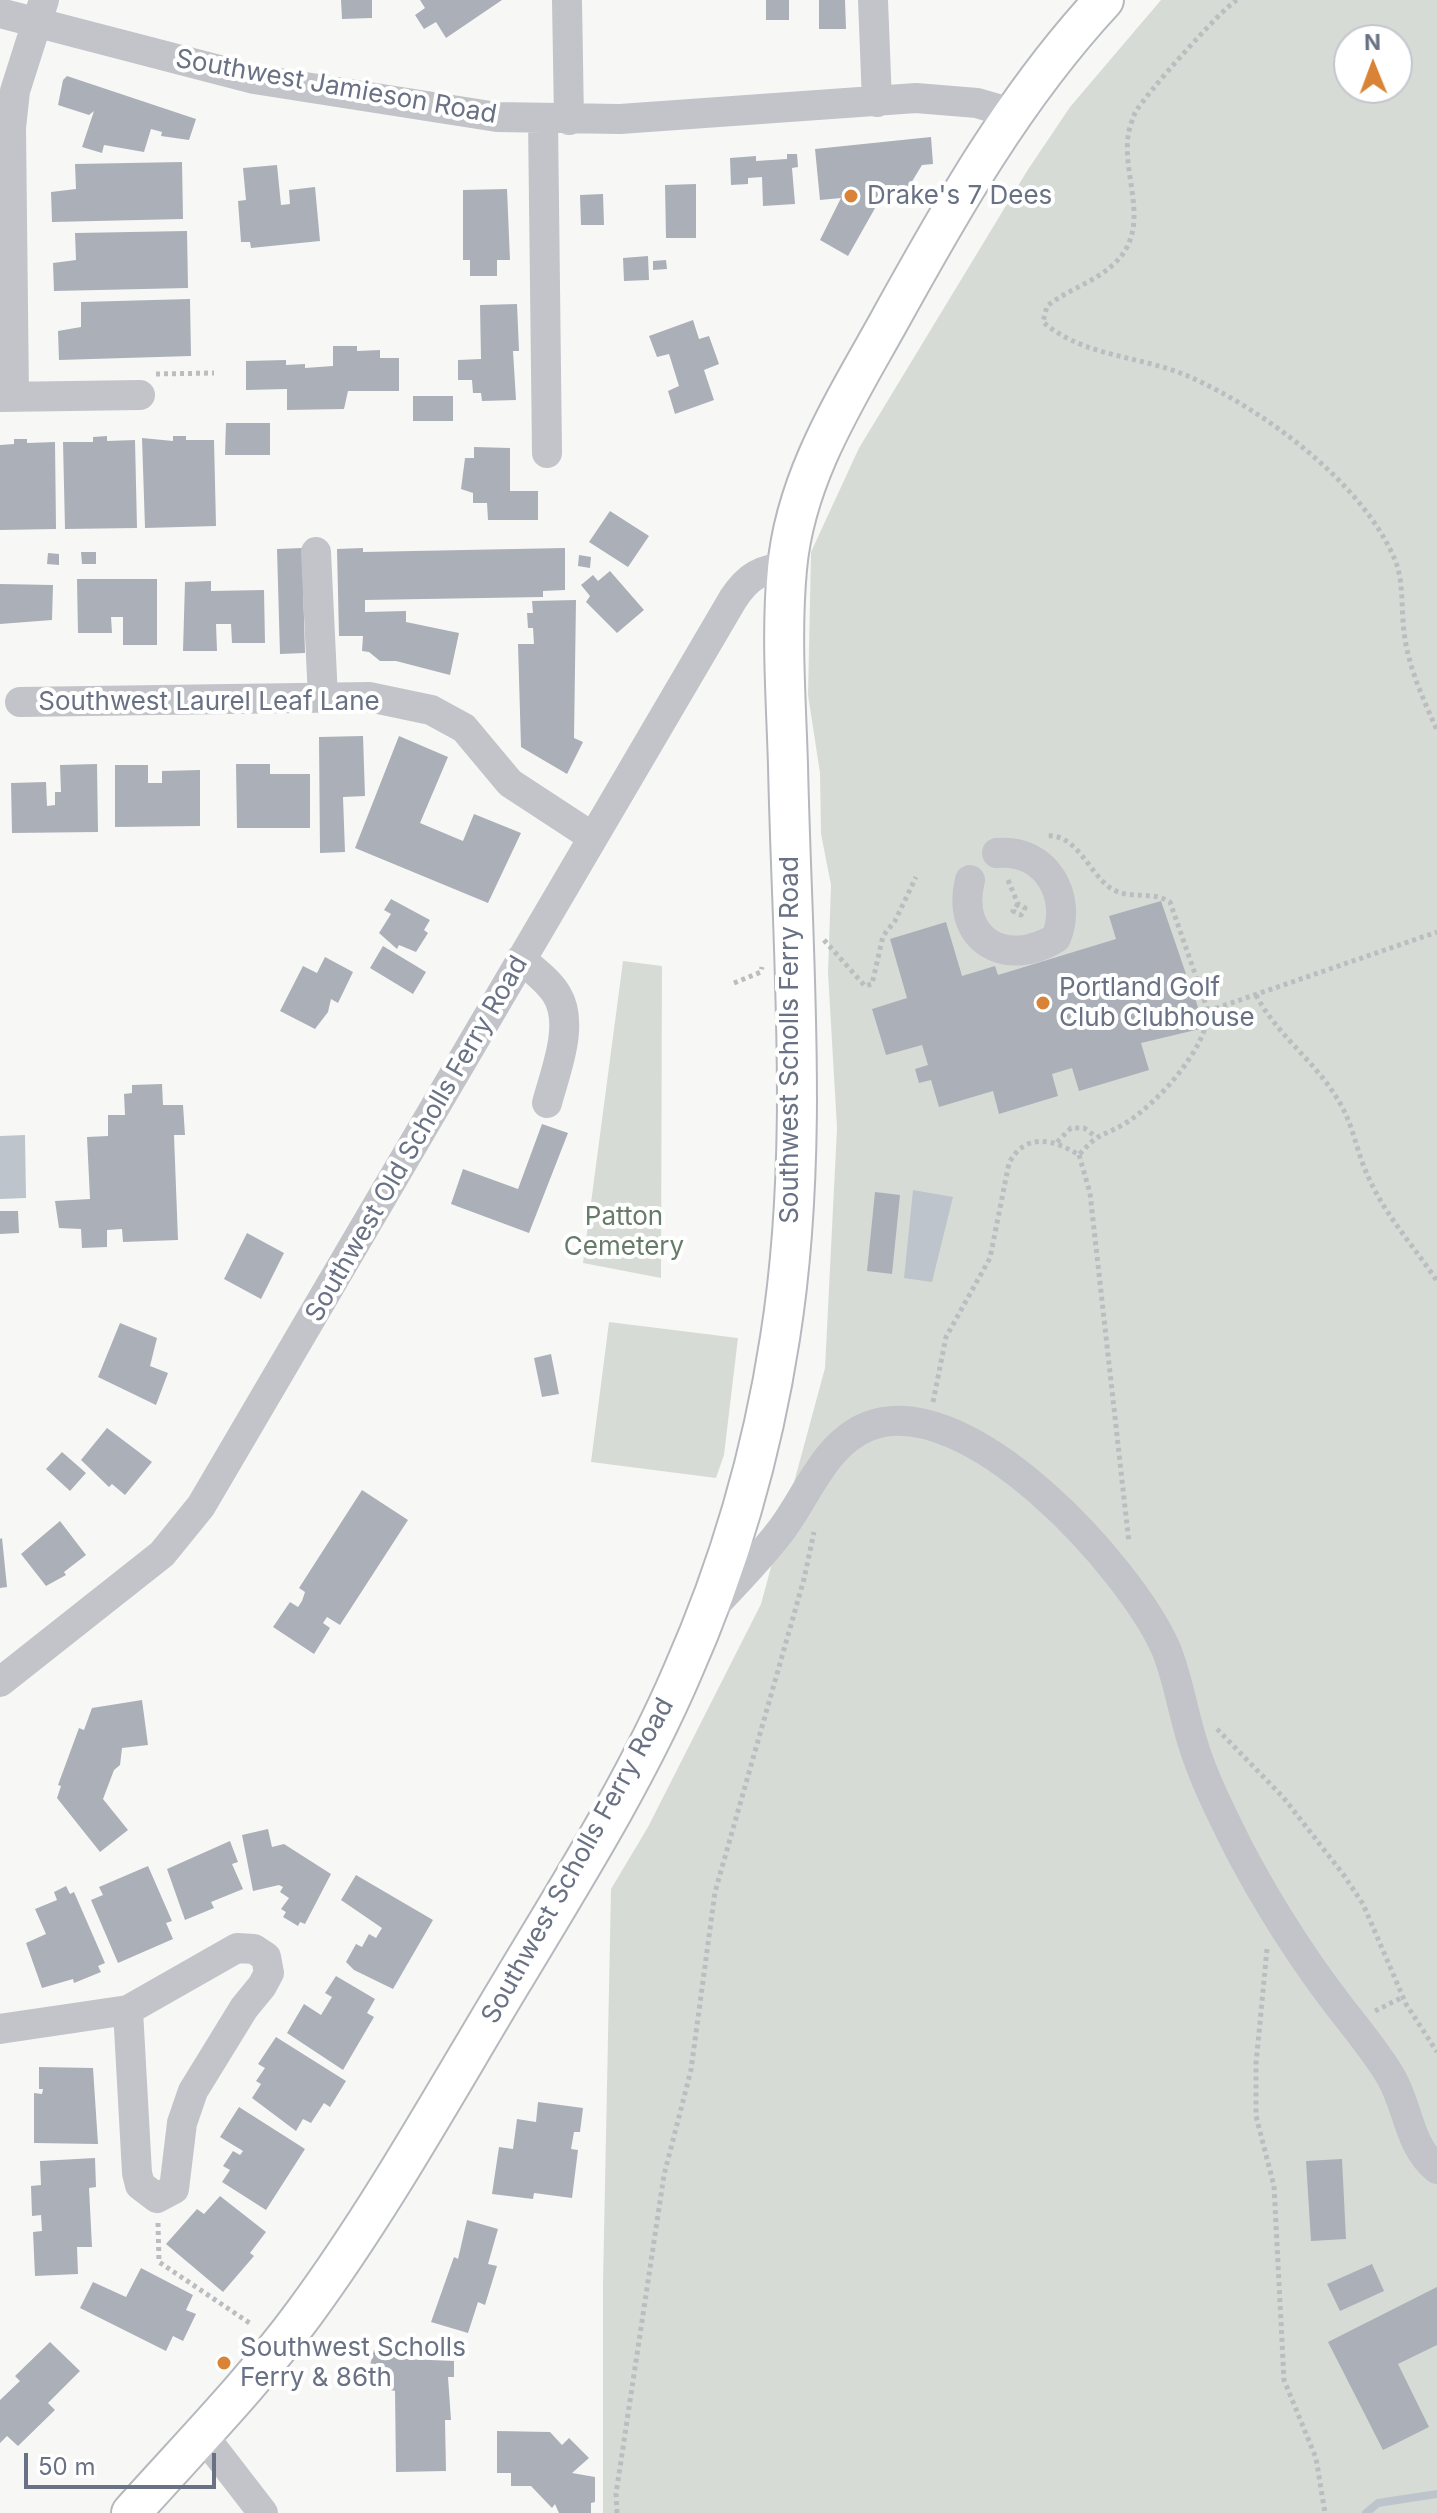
<!DOCTYPE html>
<style>
body{margin:0}
#map{position:relative;width:1437px;height:2513px;overflow:hidden;background:#f7f8f5;font-family:Inter,sans-serif}
canvas{display:block}
.north{position:absolute;left:1333px;top:24px;width:80px;height:80px;box-sizing:border-box;background:#fff;border:2px solid #c3c6ce;border-radius:50%;rotate:359deg;font-size:22px;font-weight:700;line-height:32px;text-align:center;color:#697184}
.north::after{content:'';display:block;margin:auto;width:28px;height:36px;background:#d88335;clip-path:polygon(50% 0,100% 100%,50% 72%,0 100%)}
.scale{position:absolute;left:24px;top:2453px;width:192px;height:36px;box-sizing:border-box;border:4px solid #697184;border-top:0;padding-left:10px;font-size:24px;line-height:28px;white-space:nowrap;color:#697184;-webkit-text-stroke:6px #fff;paint-order:stroke}
</style>
<div id="map">
<canvas width="1437" height="2513"></canvas>
<div class="north">N</div>
<div class="scale">50 m</div>
</div>
<script>
const c = document.querySelector('canvas').getContext('2d');
c.lineJoin = 'round';
function fill(path, color) { c.fillStyle = color; c.fill(path, 'evenodd'); }
function strokePath(path, color, width, dash) { c.strokeStyle = color; c.lineWidth = width; c.lineCap = dash ? 'butt' : 'round'; c.setLineDash(dash || []); c.stroke(path); }
function write(font, color, halo, rows, align = 'center') {
  c.font = font + ' Inter,sans-serif'; c.lineWidth = 8; c.setLineDash([]); c.textBaseline = 'middle'; c.strokeStyle = halo; c.fillStyle = color; for (const [text, x, y, turn = 0] of rows) {
    c.save(); c.translate(x, y); c.rotate((+turn || 0) * Math.PI / 180); c.textAlign = isNaN(turn) ? turn : align; if (halo) c.strokeText(text, 0, 0); c.fillText(text, 0, 0); c.restore();
  }
}
fill(new Path2D(`
 M1161 0H1437V2513H603V2282L611 1889 648 1827 761 1604 825 1368 837 1128 828 973 831 885 821 834 820 773 808 695 811 552 859 448 1027 171 1070 107ZM1349 40H1397V88H1349Z
 M623 961 662 966 661 1278 583 1263Z
 M609 1322 738 1338 724 1455 716 1478 591 1462Z`), '#d6dcd5');
fill(new Path2D(`
 M25 1135 26 1198 0 1199V1136Z
 M913 1190 953 1197 932 1282 904 1278Z`), '#bec4cb');
strokePath(new Path2D(`
 M1366 2513 1378 2503 1437 2494`), '#bec4cb', 8);
fill(new Path2D(`
 M341 0H372V18L342 19Z
 M420 0H502L446 38 436 22 424 29 415 15 425 8Z
 M766 0H789V20H766Z
 M819 0H845L846 29H819Z
 M67 76 196 119 189 140 161 136 162 132 151 129 144 152 104 145 102 153 82 147 94 111 89 115 58 105 63 80Z
 M931 137 933 164 922 165 905 193 883 194 848 256 820 240 841 198 820 200 815 149Z
 M787 154H797L798 167 792 168 795 204 763 206 762 177 748 178V184L731 185 730 158 756 156V161L787 159Z
 M182 162 183 219 52 222 51 192 76 189 75 164Z
 M277 165 281 205 290 204 289 190 315 187 320 241 251 248 250 242H241L238 201 246 200 243 168Z
 M696 184V238H666L665 185Z
 M507 189 510 260H497V276H470V260H463V190Z
 M603 194 604 225H581L580 195Z
 M187 231 188 288 54 291 53 263 76 260 75 233Z
 M648 256 649 280 624 281 623 258Z
 M666 260 667 269 653 270V261Z
 M190 299 191 356 59 360 58 331 81 327V302Z
 M517 304 519 351H513L516 400 482 401 481 393H473L472 380H458V360L481 359 480 305Z
 M693 320 699 339 709 336 719 364 704 370 714 400 675 414 668 391 679 386 669 354 657 357 649 336Z
 M333 346H357V351L380 350V358H399V391H348L344 409 287 410V389L246 390V361L286 360V365L305 364V368L333 366Z
 M413 396H453V421H413Z
 M226 423H270V455H225Z
 M107 436V441L135 440 137 528 65 529 63 442H93V437Z
 M173 436H186V440H214L216 526 145 528 142 438 173 441Z
 M14 439H27V443L55 442 56 529 0 530V445L14 444Z
 M474 447 510 448V491H538V520H488L487 503H473V493L461 489 465 458H474Z
 M610 511 649 536 628 567 589 542Z
 M302 548 305 653 280 654 277 549Z
 M363 548V552L565 548V590L543 591V597L365 600V612L406 611V622L459 633 450 675 396 661H380L369 652 362 651 363 636H339L337 549Z
 M81 552H96V564H82Z
 M48 553 59 554V565L47 564Z
 M579 555 591 557 590 568 578 566Z
 M610 571 644 610 617 633 586 602 590 596 581 585 593 575 598 581Z
 M77 579H157V645H123V617H111L112 633H78Z
 M211 581V591L264 590 265 643H232L231 624H216L217 651H183L185 582Z
 M0 584 53 585 52 620 0 624Z
 M576 600 574 738 583 742 567 774 521 747 518 644H534L533 628H528L527 613H533L532 601Z
 M363 736 365 796 343 797 345 852 320 853 319 737Z
 M399 736 448 757 420 823 463 841 474 814 521 833 488 903 355 848Z
 M97 764 98 832 12 833 11 783 46 782 47 806 55 805V792H61L60 765Z
 M236 764H270V774H310V828H237Z
 M115 765H148V783H162V771L200 770V826L115 827Z
 M391 899 430 920 424 930 428 933 416 952 399 945 397 949 379 933 391 914 384 910Z
 M1161 901 1186 974 1183 975 1188 992 1193 991 1204 1028 1141 1043 1149 1070 1079 1091 1072 1068 1052 1074 1058 1096 999 1114 993 1091 939 1107 931 1080 919 1083 915 1069 928 1065 922 1045 886 1055 872 1009 907 998 890 939 946 922 962 976 995 966 998 975 1116 939 1109 916Z
 M383 946 426 972 413 994 370 968Z
 M325 957 353 972 338 1003 331 999 328 1012 315 1029 280 1011 303 966 317 973Z
 M162 1084 163 1105H183L185 1135H174L178 1240 123 1242 122 1229 107 1230V1247L82 1248 81 1229 59 1228 55 1201 90 1199 87 1137 108 1136V1115H125L124 1094 132 1093V1085Z
 M542 1124 568 1133 529 1233 451 1204 463 1169 518 1189Z
 M875 1192 900 1195 892 1274 867 1271Z
 M0 1211H18L19 1233 0 1234Z
 M247 1233 284 1253 261 1299 224 1279Z
 M120 1323 157 1338 150 1366 168 1373 156 1405 98 1377Z
 M551 1354 559 1394 542 1397 534 1358Z
 M107 1428 152 1462 125 1495 112 1484 109 1487 81 1460Z
 M62 1452 86 1473 70 1491 46 1469Z
 M362 1490 408 1520 340 1625 327 1617 323 1623 330 1628 314 1654 273 1627 290 1602 298 1607 302 1601 305 1592 299 1588Z
 M60 1521 86 1555 64 1572 66 1575 46 1586 21 1554Z
 M2 1538 7 1587 0 1588V1539Z
 M142 1700 148 1745 122 1748 120 1765 114 1770 103 1799 128 1830 100 1852 57 1798 61 1786 58 1785 79 1728 84 1730 92 1708Z
 M268 1829 272 1847 284 1844 331 1874 305 1924 300 1922 298 1926 283 1917 286 1912 281 1909 289 1898 280 1892 283 1887 279 1885 253 1891 242 1835Z
 M230 1841 238 1862 232 1864 243 1889 211 1902 214 1908 185 1920 167 1869Z
 M148 1866 172 1921 166 1923 173 1939 118 1963 91 1900 103 1895 99 1887Z
 M356 1875 433 1920 393 1989 354 1970 346 1962 356 1944 362 1947 369 1934 376 1938 382 1928 341 1900Z
 M66 1886 70 1894 74 1892 105 1963 98 1966 101 1972 74 1983 73 1979 42 1988 26 1943 46 1934 35 1909 57 1900 54 1892Z
 M336 1976 375 1999 367 2013 374 2017 343 2070 287 2033 304 2004 321 2015 332 1997 325 1993Z
 M276 2037 346 2081 330 2107 324 2103 311 2123 303 2119 296 2131 252 2098 261 2084 256 2081 265 2068 258 2064Z
 M39 2067 93 2068 98 2144 34 2143V2093L42 2094 43 2089H39Z
 M538 2102 583 2108 580 2132H574L571 2149 578 2150 572 2198 534 2193 533 2199 492 2194 499 2147 513 2149 517 2119 536 2122Z
 M239 2107 305 2149 266 2210 222 2182 230 2170 223 2166 233 2151 240 2155 243 2151 220 2137Z
 M95 2158 96 2187 89 2188 92 2247H77L78 2274 35 2276 33 2232 42 2231 41 2215 32 2216 31 2186 41 2185 40 2161Z
 M1342 2159 1346 2239 1311 2241 1306 2161Z
 M220 2196 266 2232 250 2253 254 2256 223 2292 166 2244 197 2209 204 2214Z
 M467 2220 498 2229 488 2264 497 2266 485 2305 478 2302 468 2333 431 2322 454 2257 458 2259Z
 M1372 2264 1384 2291 1340 2311 1327 2284Z
 M141 2268 193 2295 186 2310 196 2314 183 2341 173 2336 166 2351 80 2308 93 2282 126 2297Z
 M1437 2287V2345L1398 2364 1429 2427 1383 2450 1328 2342Z
 M50 2342 80 2371 48 2403 55 2410 18 2446 7 2436 0 2443V2400L20 2381 15 2376Z
 M374 2350 407 2359 454 2361V2377H448L451 2420H445L446 2471 396 2472 395 2391 365 2384Z
 M497 2431 550 2432 562 2445 569 2438 589 2458 572 2473 595 2477V2502L591 2503V2513H559L555 2504 552 2508 531 2486H511V2473H497Z`), '#abafb8');
const major = new Path2D(`
 M131 2513C190 2447 253 2383 305 2312 382 2207 446 2091 513 1980 573 1880 636 1780 682 1673 729 1567 762 1454 780 1338 810 1150 792 955 788 765 786 700 781 634 787 569 795 479 844 402 887 325 951 209 1014 97 1104 0`);
strokePath(major, '#b5b8bd', 42);
strokePath(new Path2D(`
 M1237 0C1222 8 1143 97 1135 113 1132 120 1129 129 1128 136 1123 176 1148 220 1122 255 1103 280 1071 287 1047 306L1043 322C1085 358 1141 355 1190 377 1264 410 1363 483 1395 560 1404 582 1401 609 1404 632 1408 666 1423 699 1437 730
 M156 374 214 373
 M1008 880 1018 904 1025 908 1021 915 1013 911 1018 904
 M824 940 865 986 872 984 883 936 895 921 916 877
 M734 983 761 972 762 967
 M1256 995C1278 1037 1318 1063 1341 1105 1353 1126 1357 1152 1367 1174 1384 1214 1413 1245 1437 1281
 M1208 1011 1437 932
 M1057 1142 1071 1128H1084L1095 1136
 M1079 1155 1090 1193 1129 1543
 M933 1402 946 1337 990 1258 1009 1163C1026 1132 1053 1139 1079 1155 1100 1131 1100 1138 1124 1124 1156 1105 1208 1048 1208 1011L1170 902C1151 890 1128 901 1109 887 1088 871 1076 833 1046 836
 M1217 1729 1283 1797 1343 1874 1363 1904 1406 2004 1437 2052
 M1267 1949 1256 2064V2116L1274 2186 1284 2380 1316 2458 1325 2513
 M1375 2011 1403 1997
 M158 2223 159 2262 251 2324
 M617 2513 616 2494 664 2175 691 2070 715 1892 804 1579 814 1532`), '#bcbdc1', 5, [4, 4]);
strokePath(new Path2D(`
 M567 0 569 120
 M873 0 877 102
 M0 13 254 79 497 117 620 119 916 98 977 103 1011 113
 M543 119 547 453
 M0 397 140 395
 M14 397 11 128 15 91 44 0
 M316 552 323 698
 M20 702 369 697 431 710 464 728 510 783 591 836
 M970 880C955 940 1006 969 1056 938 1073 897 1046 848 997 853
 M521 959C533 970 549 981 557 995 575 1025 555 1072 547 1103
 M713 1607C735 1583 759 1559 779 1533 807 1498 823 1444 869 1426 968 1388 1130 1567 1166 1649 1178 1678 1183 1713 1193 1744 1204 1780 1223 1817 1240 1851 1267 1902 1301 1956 1336 2002 1355 2027 1375 2050 1391 2077 1409 2108 1408 2145 1437 2169
 M0 1682 162 1554 201 1506 733 599C748 576 761 569 787 567
 M0 2029 128 2010 237 1948 254 1949 266 1957 269 1973 262 1986 244 2008 193 2091 182 2123 174 2189 157 2198 140 2185 137 2173 128 2010
 M202 2434 263 2513`), '#c2c4c9', 30);
strokePath(major, '#fff', 38);
for (const [x, y, r, color] of [
 [851,196,8,"#d88335"],
 [1043,1003,8,"#d88335"],
 [224,2363,8,"#d88335"]
]) { const dot = new Path2D(); dot.arc(x, y, r, 0, 2 * Math.PI); c.fillStyle = color; c.fill(dot); strokePath(dot, '#fff', 3); }
write('26px', '#697184', '#fff', [
 ["Southwest Jamieson Road",336,87,10],
 ["Southwest Laurel Leaf Lane",209,702],
 ["Southwest Scholls Ferry Road",790,1040,-90],
 ["Southwest Old Scholls Ferry Road",417,1139,-60],
 ["Southwest Scholls Ferry Road",578,1861,-61]
]);
write('26px', '#697184', '#fff', [
 ["Drake's 7 Dees",867,196],
 ["Portland Golf",1059,988],
 ["Club Clubhouse",1059,1018],
 ["Southwest Scholls",240,2348],
 ["Ferry & 86th",240,2378]
], 'left');
write('26px', '#677c68', '#fff', [
 ["Patton",624,1217],
 ["Cemetery",624,1247]
]);
</script>
